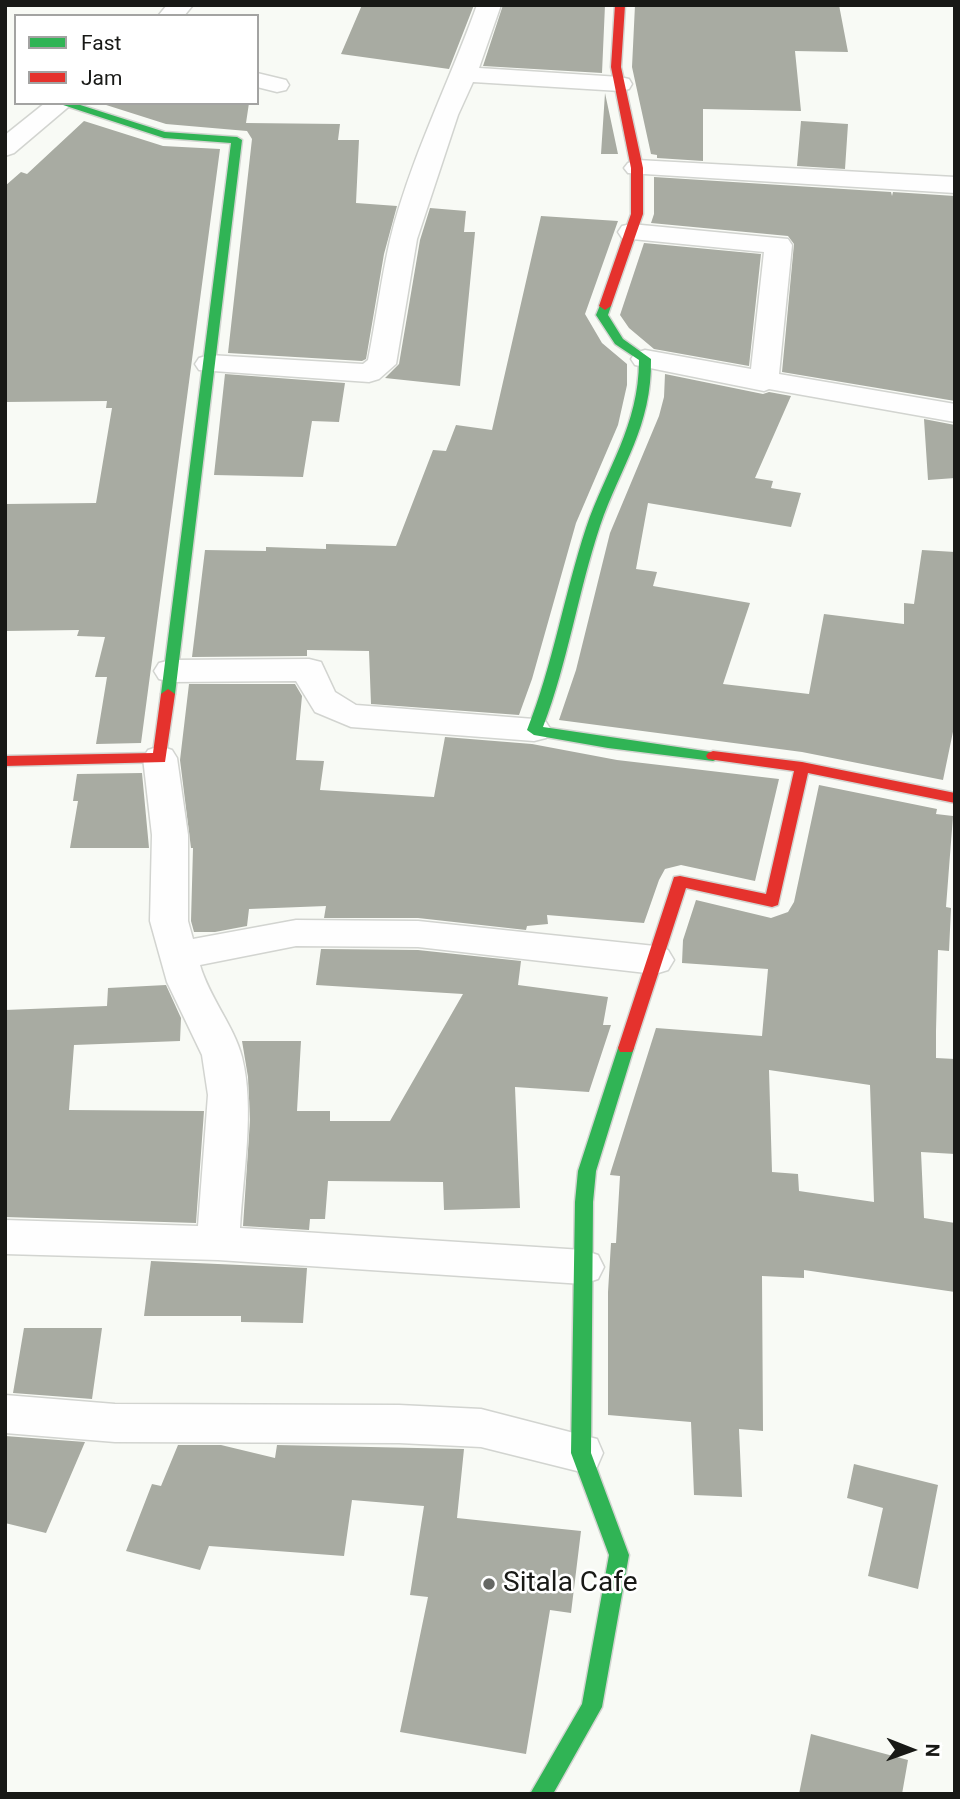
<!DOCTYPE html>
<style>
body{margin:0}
#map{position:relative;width:960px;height:1799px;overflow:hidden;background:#f8faf5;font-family:Roboto,sans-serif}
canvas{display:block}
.frame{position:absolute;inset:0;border:7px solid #181916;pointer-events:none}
.legend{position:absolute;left:14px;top:14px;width:245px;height:91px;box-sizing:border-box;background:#fff;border:2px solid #a3a3a2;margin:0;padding:9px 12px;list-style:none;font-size:21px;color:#181916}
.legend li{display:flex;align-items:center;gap:14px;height:35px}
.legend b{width:35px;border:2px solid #a3a3a2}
.north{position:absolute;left:876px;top:1715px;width:70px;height:70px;-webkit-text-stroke:5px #fff;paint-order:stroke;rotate:91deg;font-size:19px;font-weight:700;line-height:28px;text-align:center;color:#181916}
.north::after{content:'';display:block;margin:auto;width:24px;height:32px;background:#181916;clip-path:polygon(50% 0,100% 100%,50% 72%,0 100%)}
</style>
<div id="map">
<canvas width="960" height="1799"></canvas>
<div class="frame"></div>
<ul class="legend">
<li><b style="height:9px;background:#30b455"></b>Fast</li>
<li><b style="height:9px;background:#e5322d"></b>Jam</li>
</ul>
<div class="north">N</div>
</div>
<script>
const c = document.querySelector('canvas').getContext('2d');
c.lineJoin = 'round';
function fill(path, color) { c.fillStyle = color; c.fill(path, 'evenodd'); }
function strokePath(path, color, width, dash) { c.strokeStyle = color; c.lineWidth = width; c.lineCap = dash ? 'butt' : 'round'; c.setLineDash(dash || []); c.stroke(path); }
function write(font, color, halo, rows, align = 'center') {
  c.font = font + ' Roboto,sans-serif'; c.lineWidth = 5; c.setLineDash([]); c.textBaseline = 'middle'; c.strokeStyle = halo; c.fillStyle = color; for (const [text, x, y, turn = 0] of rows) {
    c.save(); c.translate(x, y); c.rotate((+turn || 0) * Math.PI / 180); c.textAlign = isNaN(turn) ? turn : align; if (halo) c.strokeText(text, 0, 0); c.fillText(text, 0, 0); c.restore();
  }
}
fill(new Path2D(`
 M362 5H474L449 69 341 54Z
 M503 5H605L602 73 483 66Z
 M635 5H839L848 52 795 51 801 111 703 109V161L657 158V155L651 154 632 67Z
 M605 93 618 154H601Z
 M249 103 246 123 340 124 338 140H359L356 203 397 206 384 254 366 359 362 361 228 353 252 139 247 131 166 124 103 104Z
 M84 121 163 146 220 149 141 743 96 744 107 677H95L105 637 77 636 79 630 5 631V504L96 503 112 408H106L107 401 5 402V186L21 172 27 174Z
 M801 121 848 124 845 169 797 166Z
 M654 177 891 192 892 196 893 192 955 196V401L782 372 794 244 788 236 651 223 654 214Z
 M430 208 466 211 464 232H475L460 386 385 378 399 364 420 240Z
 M541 216 618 221 585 314 602 343 627 364V385L618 425 576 523 532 679 519 715 371 704 369 651 307 650V656L192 657 205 550 266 551V547L326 549V544L396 546 433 450 446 451 456 425 492 430Z
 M644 243 761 254 749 366 654 349 629 328 620 315Z
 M225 374 345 383 339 422 312 421 303 477 214 475Z
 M665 374 763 394 769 392 791 396 755 478 773 481 771 488 801 493 791 527 648 503 636 569 657 572 653 586 750 603 723 684 809 694 824 614 904 624V603L914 604 922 550 955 552V722L943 780 802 752 559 720 576 670 610 533 659 416 664 397Z
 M924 419 955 425V478L928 480Z
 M189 684H295L302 696 296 760 324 761 320 790 434 797 445 737 532 744 617 760 779 779 755 881 681 865 665 869 659 880 644 923 547 915 548 924 527 926 526 930 418 918H324L326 906 249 909 247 926 215 932H194L191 921 193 848H191L180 760Z
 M142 773 149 848H70L78 801H73L77 774Z
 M819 785 937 809 936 814 953 816 946 907 951 908 949 951 938 950 936 1031V1058L955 1059V1154L921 1152 924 1218 955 1223V1292L804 1270V1278L762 1276 763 1431 739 1429 742 1497 694 1495 691 1422 608 1415V1292L611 1243H616L620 1176 610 1175 611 1171 656 1028 762 1036 768 969 682 963 683 940 696 900 771 918 788 912 794 902ZM769 1070 870 1085 874 1202 799 1191 798 1174 772 1172Z
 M321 949 418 950 521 961 518 985 608 997 603 1025H611L589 1092 515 1087 520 1208 444 1210 443 1182 328 1181 325 1219H310L309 1230 243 1226 250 1120 248 1077 242 1041H301L297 1111H330V1121H390L463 994 316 985Z
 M166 985 181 1018 180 1041 74 1045 69 1110 204 1111 196 1223 5 1217V1010L107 1006 108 988Z
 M151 1261 307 1268 303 1323 241 1322V1316H144Z
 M24 1328H102L92 1399 13 1393Z
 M5 1436 85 1442 46 1533 5 1523Z
 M178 1445H221L275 1458 277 1445 464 1449 457 1518 581 1531 571 1613 550 1610 526 1754 400 1732 428 1597 410 1595 424 1506 352 1500 344 1556 209 1546 200 1570 126 1551 152 1484 161 1486Z
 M854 1464 938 1485 918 1589 868 1576 883 1508 847 1498Z
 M811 1734 908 1760 902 1794H799Z`), '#a8aba2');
const street = new Path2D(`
 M167 5H193L184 16H158Z
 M477 5H501L479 68 620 77 629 79 632 84 629 89 620 91 473 82 458 115 417 239 396 364 379 379 369 382 199 370 195 364 199 358 209 355 363 364 368 360C376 320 381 279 390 240 410 159 449 83 477 5Z
 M257 73 286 80 289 85 286 90 277 92 257 87Z
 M45 103H73L14 153 5 156V135Z
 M637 160 955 177V193L628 173 624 168 628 163Z
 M631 224 788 239 792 245 779 374 955 404V422L769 389 764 391 635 365 631 359 635 353 645 350 751 369 764 252 622 238 618 232 622 226Z
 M309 659 321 662 335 692 356 705 534 719 546 722 551 730 546 738 534 741 351 727 315 712 296 681 171 682 159 679 154 671 159 663 171 660Z
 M160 746 172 750 177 758 188 835V921L193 939 296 920 418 921 655 946 668 950 674 960 668 970 655 974 418 947 296 946 200 965C209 997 234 1026 242 1057 255 1108 243 1175 240 1228L583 1250 598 1255 604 1267 598 1279 583 1284 218 1260 5 1254V1220L198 1226 208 1095 202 1055 167 982 150 921 152 835 143 758 148 750Z
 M5 1395 115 1404 399 1405 481 1409 597 1439 603 1453 597 1467 581 1472 481 1447 399 1443 115 1442 5 1433Z`);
const fast = new Path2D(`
 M57 103H74L165 132 237 137 242 140 175 694 168 699 161 694 231 143 164 138Z
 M605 302 611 306 608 315 623 339 651 359C652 427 621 465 600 526 578 592 568 662 543 727L718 753 720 756 718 759 713 761 608 748 534 735 527 730C553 665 564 595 586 528 606 469 639 426 639 360L615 344 596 315 601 303Z
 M626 1042 632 1044 634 1048 596 1171 593 1202 591 1453 629 1555 602 1707 553 1794H530L582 1704 609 1555 571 1453 575 1202 578 1171 618 1048 620 1044Z`);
const jam = new Path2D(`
 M615 5H625L621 67 643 168V214L611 306 605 310 599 306 631 214V168L611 67Z
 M168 689 175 694 165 762 5 766V756L153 753 161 694Z
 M713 751 802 762 955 793V803L808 773 778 905 772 907 686 888 634 1048 632 1052H620L618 1048 674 877 680 876 766 894 794 771 708 759 706 756 708 753Z`);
strokePath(street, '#d2d4d0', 3);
strokePath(fast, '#d2d4d0', 3);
strokePath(jam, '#d2d4d0', 3);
fill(street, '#fefefe');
fill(fast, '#30b455');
fill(jam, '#e5322d');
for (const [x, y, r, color] of [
 [489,1584,7,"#666864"]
]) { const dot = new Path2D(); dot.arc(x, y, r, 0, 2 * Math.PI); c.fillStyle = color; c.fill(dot); strokePath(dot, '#fff', 2.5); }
write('28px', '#181916', '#fff', [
 ["Sitala Cafe",503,1584]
], 'left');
</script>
